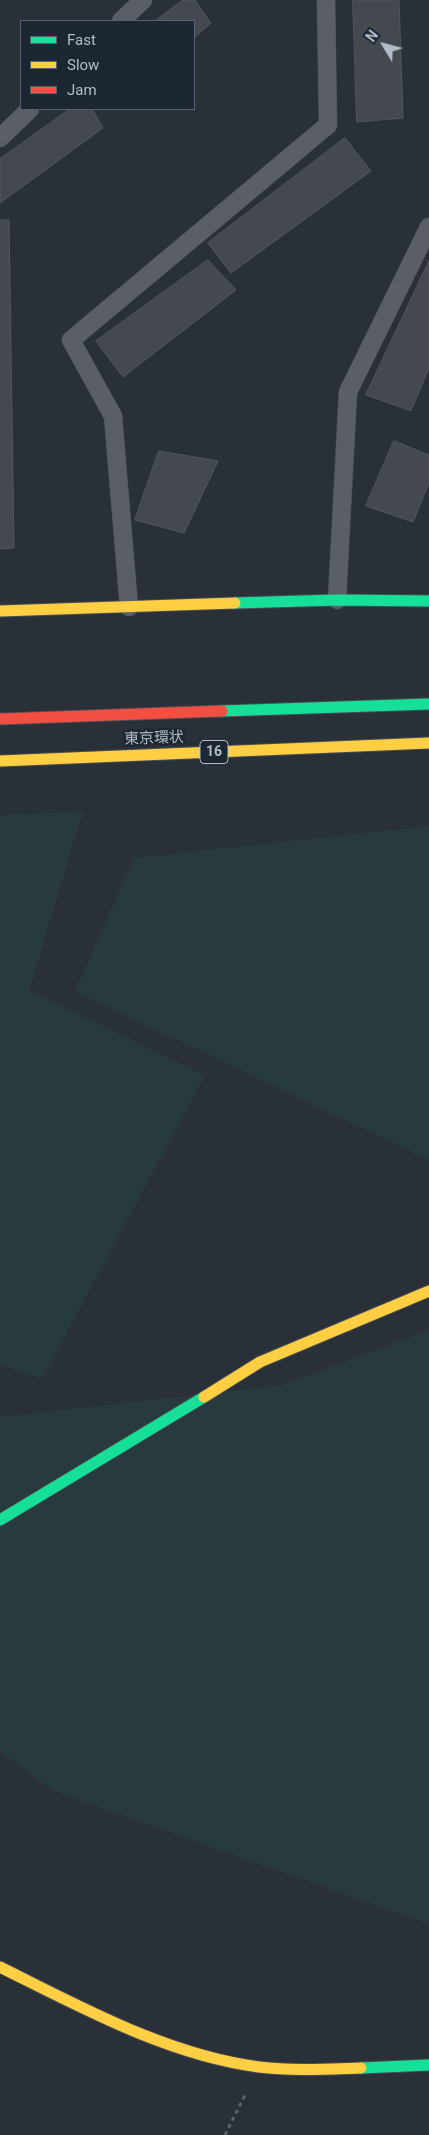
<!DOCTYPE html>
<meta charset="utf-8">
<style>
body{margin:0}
#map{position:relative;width:429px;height:2135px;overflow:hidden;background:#2a3038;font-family:Roboto,sans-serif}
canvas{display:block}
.legend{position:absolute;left:20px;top:20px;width:175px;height:90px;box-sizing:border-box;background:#1d2633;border:1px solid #59626f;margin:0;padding:6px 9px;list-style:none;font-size:15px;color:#b4bcc9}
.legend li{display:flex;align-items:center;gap:10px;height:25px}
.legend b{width:25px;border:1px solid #59626f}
.north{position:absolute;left:359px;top:20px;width:50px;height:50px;-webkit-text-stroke:4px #1d2633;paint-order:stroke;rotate:307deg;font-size:14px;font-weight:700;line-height:20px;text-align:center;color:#b4bcc9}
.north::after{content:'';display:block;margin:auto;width:18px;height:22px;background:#b4bcc9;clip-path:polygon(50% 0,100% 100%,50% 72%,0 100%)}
</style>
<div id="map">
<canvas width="429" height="2135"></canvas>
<ul class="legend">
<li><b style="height:6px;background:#16e098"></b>Fast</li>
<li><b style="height:6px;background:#ffcf43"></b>Slow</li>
<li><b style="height:6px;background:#f24e42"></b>Jam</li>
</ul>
<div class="north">N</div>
</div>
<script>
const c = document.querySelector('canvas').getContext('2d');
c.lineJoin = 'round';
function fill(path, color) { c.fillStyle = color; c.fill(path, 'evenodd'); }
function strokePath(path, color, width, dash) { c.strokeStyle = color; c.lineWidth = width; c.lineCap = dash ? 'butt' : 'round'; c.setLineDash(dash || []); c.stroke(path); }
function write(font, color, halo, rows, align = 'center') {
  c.font = font + ' Roboto,"Noto Sans JP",sans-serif'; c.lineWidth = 4.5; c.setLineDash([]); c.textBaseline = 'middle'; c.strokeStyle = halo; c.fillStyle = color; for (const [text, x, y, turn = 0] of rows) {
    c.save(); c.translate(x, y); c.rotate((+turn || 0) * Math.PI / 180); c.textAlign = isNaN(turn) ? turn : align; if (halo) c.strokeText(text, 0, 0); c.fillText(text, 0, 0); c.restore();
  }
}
fill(new Path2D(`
 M83 811 29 991 205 1075 42 1379 0 1365V815Z
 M429 826V1160L75 991 134 858Z
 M429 1330V1924L54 1791 0 1751V1414L9 1416 283 1385Z`), '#273a3e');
const building = new Path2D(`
 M183 0H195L211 23 194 38V21H155Z
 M353 0H399L403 118 357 122Z
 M70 109H92L103 128 0 203V159Z
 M345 138 371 171 231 273 208 243Z
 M0 220H9L14 548 0 549Z
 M208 260 236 290 123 377 96 341Z
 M429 261V368L411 411 366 395Z
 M394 441 429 455V483L413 522 366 506Z
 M159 451 218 461 184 533 135 520Z`);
fill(building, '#444950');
strokePath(building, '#52575f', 1);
const lane = new Path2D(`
 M121 21 143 0
 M0 138 30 109
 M337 600 348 392 429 227
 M129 607 113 416 71 340 328 125 326 0`);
const fast = new Path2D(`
 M235 603 337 600 429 601
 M222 711 429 704
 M0 1520 204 1397
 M361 2068 429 2065`);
const slow = new Path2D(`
 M0 611 235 603
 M0 761 429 743
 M204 1397 260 1362 429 1291
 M0 1967C81 2007 167 2055 259 2067 292 2071 328 2069 361 2068`);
const jam = new Path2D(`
 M0 719 222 711`);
strokePath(lane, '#484c53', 19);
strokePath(fast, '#484c53', 13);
strokePath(slow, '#484c53', 13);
strokePath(jam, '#484c53', 13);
strokePath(new Path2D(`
 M225 2135 245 2095`), '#5d636a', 3, [4, 4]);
strokePath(lane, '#5a5e66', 18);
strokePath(fast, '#16e098', 11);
strokePath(slow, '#ffcf43', 11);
strokePath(jam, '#f24e42', 11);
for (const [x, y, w] of [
 [214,752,28]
]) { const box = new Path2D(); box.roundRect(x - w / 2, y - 11.5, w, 23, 4); c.fillStyle = '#1d2633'; c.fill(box); strokePath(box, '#b4bcc9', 1); }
write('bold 14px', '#b4bcc9', null, [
 ["16",214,752]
]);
write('15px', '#b4bcc9', '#1d2633', [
 ["東京環状",154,739,-2]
]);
</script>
